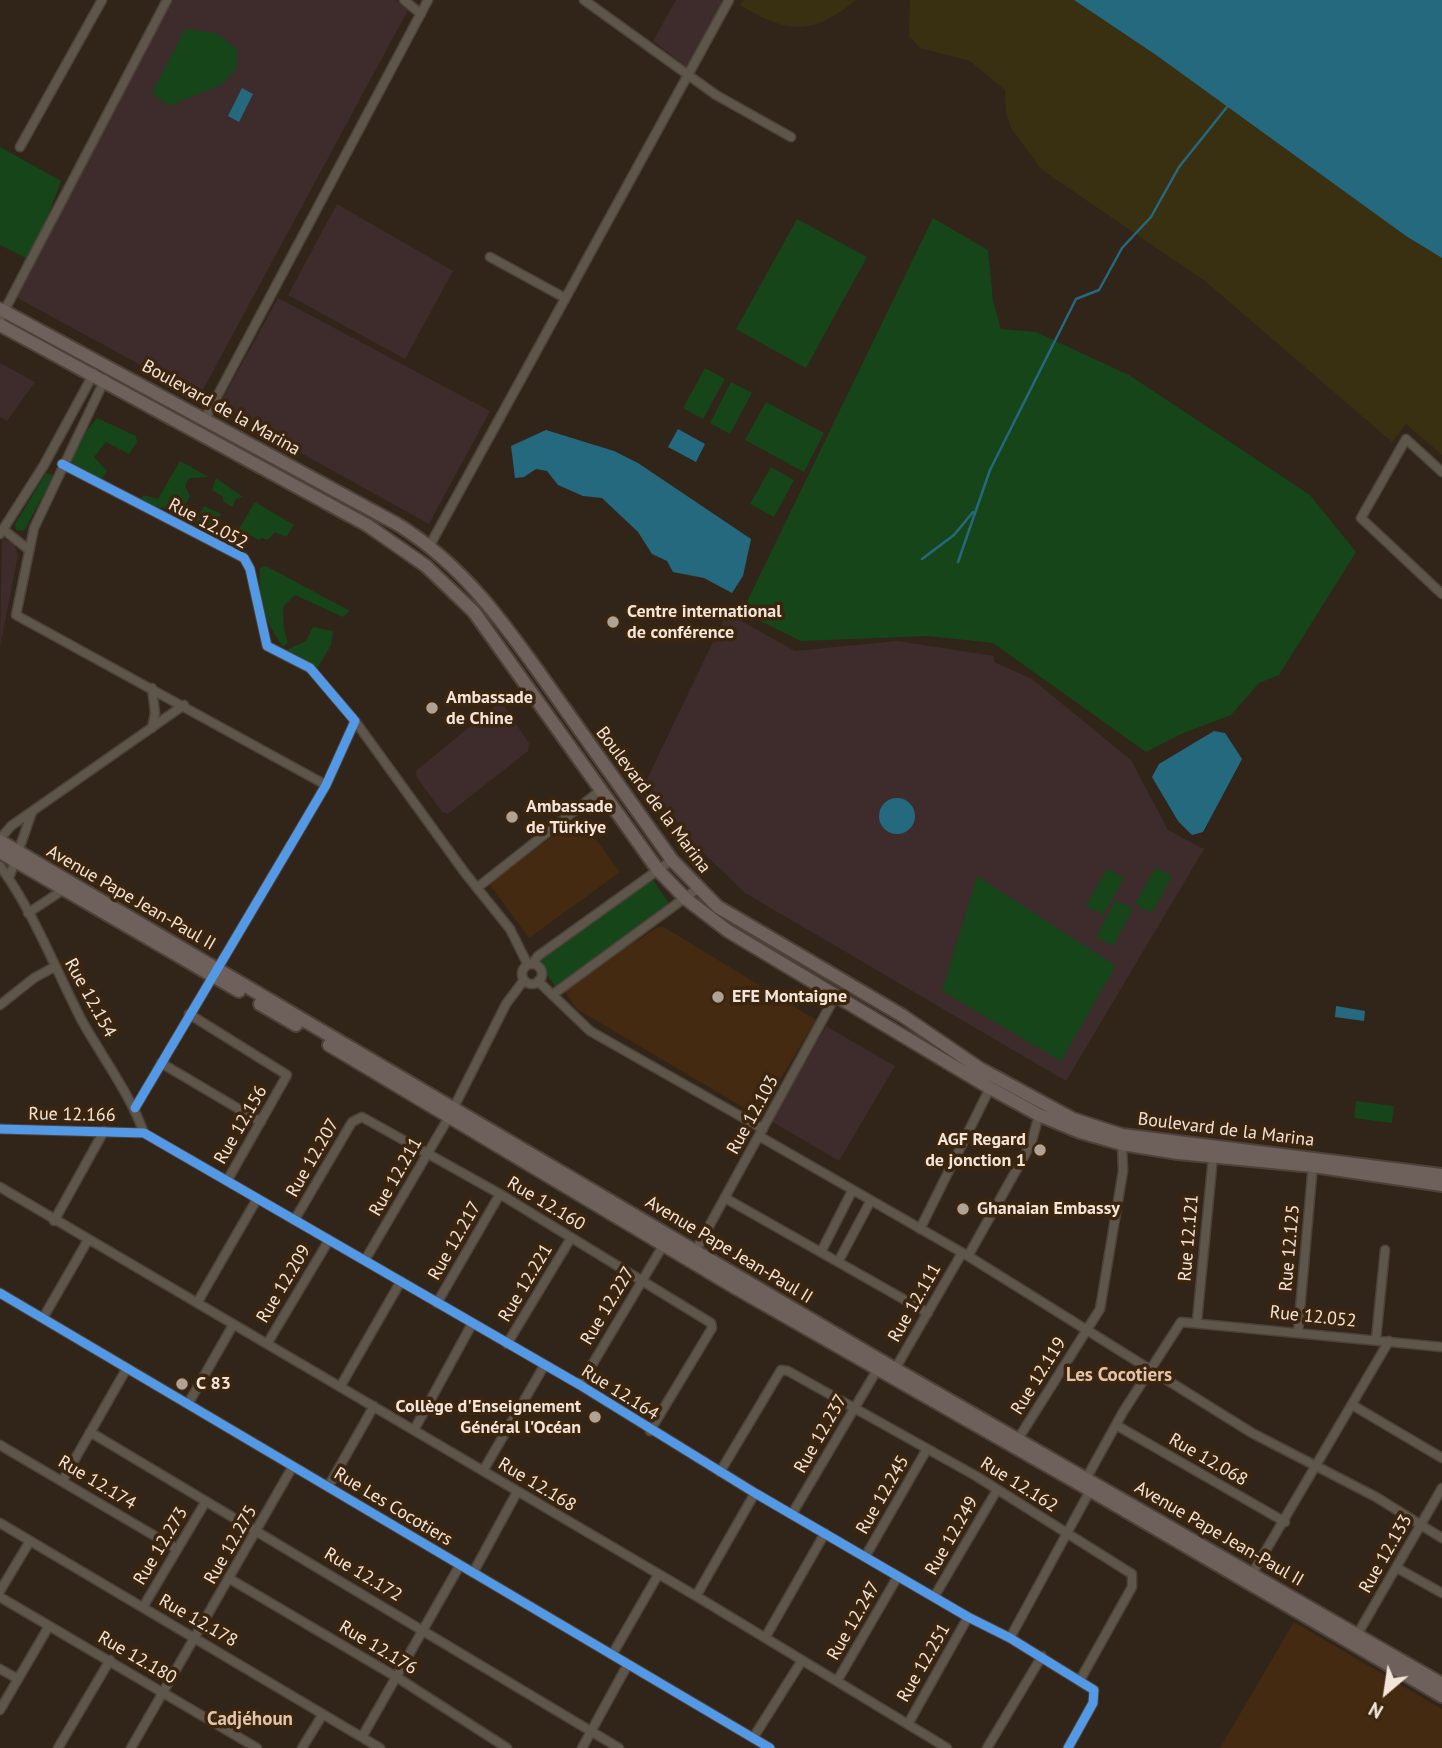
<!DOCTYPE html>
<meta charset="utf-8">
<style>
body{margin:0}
#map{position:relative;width:1442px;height:1748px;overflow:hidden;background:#312519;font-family:"PT Sans",sans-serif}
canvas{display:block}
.north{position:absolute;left:1351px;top:1657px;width:70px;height:70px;-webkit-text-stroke:5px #3b250f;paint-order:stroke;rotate:209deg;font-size:19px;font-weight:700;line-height:28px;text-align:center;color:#f5e5d8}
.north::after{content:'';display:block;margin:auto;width:24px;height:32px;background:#f5e5d8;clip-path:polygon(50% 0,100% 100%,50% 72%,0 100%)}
</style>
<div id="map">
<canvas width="1442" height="1748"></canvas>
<div class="north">N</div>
</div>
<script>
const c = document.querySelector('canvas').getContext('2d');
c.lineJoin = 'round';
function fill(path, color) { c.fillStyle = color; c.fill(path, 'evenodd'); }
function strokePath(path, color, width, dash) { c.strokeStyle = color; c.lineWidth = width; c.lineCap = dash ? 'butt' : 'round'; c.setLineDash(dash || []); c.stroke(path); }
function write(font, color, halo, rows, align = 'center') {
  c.font = font + ' "PT Sans",sans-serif'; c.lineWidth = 7; c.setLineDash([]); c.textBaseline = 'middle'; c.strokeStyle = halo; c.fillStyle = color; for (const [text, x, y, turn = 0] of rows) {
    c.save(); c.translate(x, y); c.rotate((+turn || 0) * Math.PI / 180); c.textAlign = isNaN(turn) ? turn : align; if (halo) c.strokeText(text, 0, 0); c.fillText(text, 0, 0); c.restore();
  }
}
fill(new Path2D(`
 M172 0H395L408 10 199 397 14 296Z
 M676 0H725L687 67 653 41Z
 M337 204 453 271 405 359 288 295Z
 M278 298 490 411 429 524 218 407Z
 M0 363 35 382 7 421 0 417Z
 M2 539 14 543 18 555 0 647Z
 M727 613 795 651 897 641 994 656V662L1032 679 1131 760 1168 830 1204 849 1066 1081 745 893 690 840 646 781Z
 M496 705 504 706 529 743 528 751 448 814 442 812 416 776 417 770Z
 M826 1026 895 1066 839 1161 771 1121Z`), '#3e2b2b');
fill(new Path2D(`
 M579 817 620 872 529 938 489 883Z
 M658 927H664L816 1020 758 1116 577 1009 563 988Z
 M1294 1622 1442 1709V1748H1220Z`), '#442a10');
fill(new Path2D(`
 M185 29 216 33 237 49V68L221 85 169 106 152 93Z
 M0 147 61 181 41 234 28 259 0 245Z
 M933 218 988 250 993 301 1001 329 1036 332 1129 375 1310 495 1356 552 1279 675 1259 683 1231 715 1181 734 1146 752 993 643 928 636 801 641 742 612Z
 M797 219 867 257 806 368 736 329Z
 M705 368 725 379 703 419 683 408Z
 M731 382 752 393 730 434 710 423Z
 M766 402 824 433 804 472 745 440Z
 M97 418 136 436 137 442 129 454 106 442 94 457 107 471 100 482 73 468 70 462 80 439Z
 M180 461 209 477 189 478 185 486 190 496 180 516 162 507 157 511 139 502 143 495 158 499Z
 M771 467 794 480 774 517 750 504Z
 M46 473 52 475V479L24 531 16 530 15 524Z
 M216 478 243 497 236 499 232 507 223 501V497L212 490Z
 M255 502 294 525 286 537 275 532 268 540 262 538 259 540 239 529Z
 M204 506 221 514 213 531 195 523Z
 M266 566 350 611 343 617 295 595 283 607 284 630 288 643 283 647C264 620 258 600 260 568Z
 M313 627 333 631 331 645 317 669 286 650 306 641Z
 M1156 867 1172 876 1152 913 1135 904Z
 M1107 869 1124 878 1103 915 1086 906Z
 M977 876 1116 966 1061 1061 942 991Z
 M653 880 671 906 555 986 536 960Z
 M1116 900 1133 909 1113 946 1096 937Z
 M1356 1101 1394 1106 1392 1123 1354 1118Z`), '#154519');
fill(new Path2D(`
 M744 0H856C812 36 788 34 740 5Z
 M910 0H1074L1156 55 1406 236 1442 258V455L1406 424 1392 442 1205 281 1042 170 1011 128 1006 112 1005 90 970 61 920 48 909 36Z`), '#393012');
fill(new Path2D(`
 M1074 0H1442V258L1406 236 1156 55Z
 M242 88 253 94 239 122 228 116Z
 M678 429 705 444 696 462 668 447Z
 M546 430 614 451 638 463 751 539 743 576 732 593 704 578 673 572 667 561 652 554 638 532 602 498 583 496 558 485 547 471 536 469 524 477 515 478 511 446Z
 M1214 731 1225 733 1242 759 1203 832 1192 835 1178 821 1152 777 1159 764Z
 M879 816a18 18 0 1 1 36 0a18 18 0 1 1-36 0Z
 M1336 1006 1365 1011 1364 1021 1335 1017Z`), '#25697f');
strokePath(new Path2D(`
 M922 559 954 535 973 512
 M958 562 990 470 1076 299 1099 290 1122 248 1151 217 1179 167 1227 107`), '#25697f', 2.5);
const minor = new Path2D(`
 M404 0 421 14
 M584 0 716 95 791 137
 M20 147 102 0
 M490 257 565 298
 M0 319 167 0
 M105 379 34 528 16 615 326 785
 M205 419 428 0
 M62 464 244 558 250 569 267 646 310 668 355 721 326 785 299 831 135 1108
 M1442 472 1406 439 1361 518 1442 594
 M4 530 29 550
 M0 534 44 465 94 373
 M430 545 729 0
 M355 721 465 873 510 929 528 965
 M152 728 155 713 152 688
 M0 839 11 826 184 705
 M0 866C33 911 55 968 81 1019 102 1057 129 1092 144 1133
 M9 878 32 812
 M478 887 601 790
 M28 913 63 890
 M532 964 538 956 672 860
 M522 974a10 10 0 1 1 20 0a10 10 0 1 1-20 0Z
 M538 981 590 1031 763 1129
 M552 995 697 889
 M0 1005 34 978 54 967
 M189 1014 287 1075 227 1181
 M161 1063 261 1122
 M0 1129 144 1133 580 1385 755 1493 968 1617 1010 1638 1094 1690 1093 1703 1068 1748
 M759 1136 968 1256 1252 1433 1376 1497 1442 1538
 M0 1187 696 1596 947 1748
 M725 1198 928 1313
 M295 1219 352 1122 362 1117 500 1194 711 1323 712 1328 650 1431
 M54 1221 104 1131
 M920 1229 990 1088
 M696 1250 836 995
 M821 1252 852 1191
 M968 1256 1031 1144 1039 1115
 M365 1260 449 1117 506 1004 524 980
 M838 1262 870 1202
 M0 1293 770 1748
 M197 1303 257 1199
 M437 1303 500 1194
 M43 1318 88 1240
 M1197 1321 1213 1157
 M1298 1332 1313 1164
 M1376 1339 1385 1250
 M267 1344 329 1240
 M507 1344 571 1238
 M895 1369 962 1253
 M580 1385 664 1244
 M340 1387 401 1281
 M188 1404 233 1325
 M1354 1406 1442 1458
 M1116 1425 1285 1522
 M414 1430 472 1324
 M90 1432 619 1748
 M1018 1439 1100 1309 1123 1171 1122 1144
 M0 1445 177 1549
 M483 1471 544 1366
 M720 1472 781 1370 788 1371 976 1476 1132 1574V1587L1080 1680
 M1087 1477 1123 1412 1181 1322 1442 1347
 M63 1480 127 1368
 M328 1487 374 1406
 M792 1514 877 1370
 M0 1523 380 1748
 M865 1557 927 1449
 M1397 1568 1442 1593
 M473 1573 517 1492
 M1252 1574 1389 1341
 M230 1579 398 1678 507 1748
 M0 1591 30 1541
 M696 1596 755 1493
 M0 1597 257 1748
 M934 1597 997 1490
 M143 1607 206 1501
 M1357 1635 1442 1488
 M765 1638 825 1533
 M1010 1638 1092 1487
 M612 1655 658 1575
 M0 1669 18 1679
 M837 1681 898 1576
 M0 1710 49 1626
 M908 1724 968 1617
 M362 1737 460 1565
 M753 1738 801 1662
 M58 1748 110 1660
 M131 1748 293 1466
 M302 1748 323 1714
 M582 1748 628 1664
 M987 1748 1042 1656`);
const primary = new Path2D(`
 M0 309 397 524C472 570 517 642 567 712 602 762 637 811 672 860L718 907 903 1016 979 1068 1073 1119 1122 1135 1442 1175
 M0 325 367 525 426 566 474 612 658 870 686 899 728 931 990 1088 1039 1115 1080 1132 1122 1144 1178 1153 1313 1166 1442 1185
 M0 841 895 1369 1442 1684
 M0 852 239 991
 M260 1004 296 1025
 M329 1045 734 1287 1090 1490 1442 1696`);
strokePath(minor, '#4d4239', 11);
strokePath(primary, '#4d4239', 16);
strokePath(minor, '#5e554b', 8);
strokePath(primary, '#6e605a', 12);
strokePath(new Path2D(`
 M62 464 244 558 250 569 267 646 310 668 355 721 326 785 299 831 135 1108
 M0 1129 144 1133 580 1385 755 1493 968 1617 1010 1638 1094 1690 1093 1703 1068 1748
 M0 1293 770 1748`), '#5399e6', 9);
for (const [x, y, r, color] of [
 [613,622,7,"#b0a295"],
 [432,708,7,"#b0a295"],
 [512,817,7,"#b0a295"],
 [718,997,7,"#b0a295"],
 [1040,1150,7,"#b0a295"],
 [963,1209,7,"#b0a295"],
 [182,1384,7,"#b0a295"],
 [595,1417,7,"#b0a295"]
]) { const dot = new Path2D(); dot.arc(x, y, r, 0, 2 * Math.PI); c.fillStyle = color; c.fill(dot); strokePath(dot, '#3b250f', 2.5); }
write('18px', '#f5e5d8', '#3b250f', [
 ["Boulevard de la Marina",221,408,29],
 ["Rue 12.052",208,524,28],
 ["Boulevard de la Marina",653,800,53],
 ["Avenue Pape Jean-Paul II",131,898,30],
 ["Rue 12.154",90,998,61],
 ["Rue 12.166",72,1115,1],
 ["Rue 12.103",753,1115,-61],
 ["Rue 12.156",241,1125,-60],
 ["Boulevard de la Marina",1226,1130,7],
 ["Rue 12.207",313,1158,-60],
 ["Rue 12.211",396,1177,-60],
 ["Rue 12.160",546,1204,31],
 ["Rue 12.121",1189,1238,-85],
 ["Rue 12.217",455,1241,-60],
 ["Rue 12.125",1290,1248,-85],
 ["Avenue Pape Jean-Paul II",729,1250,31],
 ["Rue 12.221",526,1283,-59],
 ["Rue 12.209",284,1284,-59],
 ["Rue 12.111",915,1303,-60],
 ["Rue 12.227",608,1306,-59],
 ["Rue 12.052",1313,1317,6],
 ["Rue 12.119",1039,1376,-58],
 ["Rue 12.164",620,1393,32],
 ["Rue 12.237",821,1434,-60],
 ["Rue 12.068",1208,1460,30],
 ["Rue 12.174",97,1483,31],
 ["Rue 12.168",537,1485,31],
 ["Rue 12.162",1019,1485,32],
 ["Rue 12.245",883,1495,-60],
 ["Rue Les Cocotiers",393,1507,31],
 ["Avenue Pape Jean-Paul II",1219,1534,30],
 ["Rue 12.249",952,1536,-60],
 ["Rue 12.275",231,1545,-60],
 ["Rue 12.273",161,1546,-59],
 ["Rue 12.133",1386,1554,-60],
 ["Rue 12.172",363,1575,31],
 ["Rue 12.178",198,1621,30],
 ["Rue 12.247",854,1621,-60],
 ["Rue 12.176",378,1648,31],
 ["Rue 12.180",137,1658,30],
 ["Rue 12.251",924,1663,-60]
]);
write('bold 18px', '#f5e5d8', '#3b250f', [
 ["Centre international",627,612],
 ["de conférence",627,633],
 ["Ambassade",446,698],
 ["de Chine",446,719],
 ["Ambassade",526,807],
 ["de Türkiye",526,828],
 ["EFE Montaigne",732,997],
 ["AGF Regard",1026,1140,"right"],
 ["de jonction 1",1026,1161,"right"],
 ["Ghanaian Embassy",977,1209],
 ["C 83",196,1384],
 ["Collège d'Enseignement",581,1407,"right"],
 ["Général l'Océan",581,1428,"right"]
], 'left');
write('bold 19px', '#e1c4aa', '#3b250f', [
 ["Les Cocotiers",1119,1376],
 ["Cadjéhoun",250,1720]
]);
</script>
